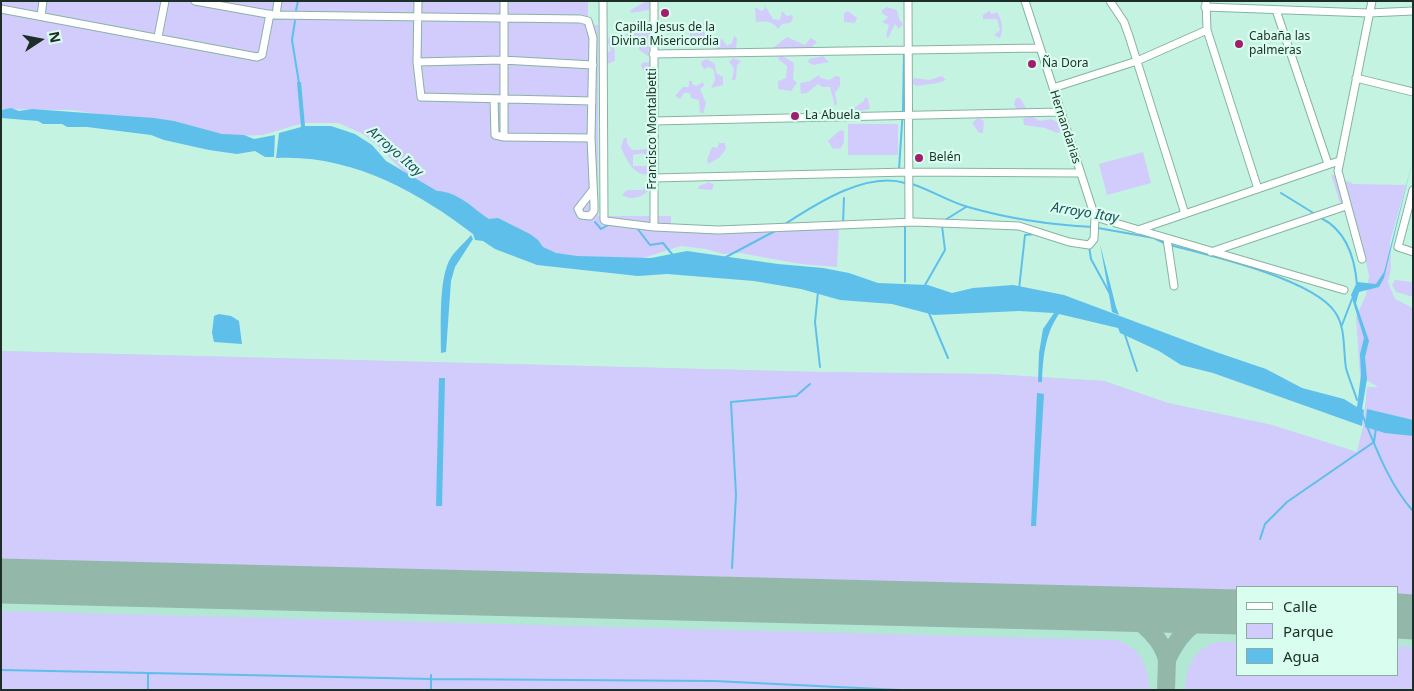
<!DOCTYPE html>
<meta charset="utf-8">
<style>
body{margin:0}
#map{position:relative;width:1414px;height:691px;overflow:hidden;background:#c5f3e1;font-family:"Noto Sans",sans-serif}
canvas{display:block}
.frame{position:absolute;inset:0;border:2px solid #1c2e27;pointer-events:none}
.legend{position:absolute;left:1236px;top:586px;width:162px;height:90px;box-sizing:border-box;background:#d9feef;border:1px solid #8dab9f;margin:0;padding:6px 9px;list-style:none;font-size:15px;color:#1c2e27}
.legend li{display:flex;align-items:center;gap:10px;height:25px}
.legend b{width:25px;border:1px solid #8dab9f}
.north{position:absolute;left:15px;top:15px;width:50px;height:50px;-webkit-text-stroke:4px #d9feef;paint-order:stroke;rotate:79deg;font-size:14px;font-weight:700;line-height:20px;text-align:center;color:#1c2e27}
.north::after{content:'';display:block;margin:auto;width:18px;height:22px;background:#1c2e27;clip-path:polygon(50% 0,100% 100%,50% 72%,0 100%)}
</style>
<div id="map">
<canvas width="1414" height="691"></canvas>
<div class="frame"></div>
<ul class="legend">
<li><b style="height:6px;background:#fff"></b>Calle</li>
<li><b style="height:14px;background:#d1ccfb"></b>Parque</li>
<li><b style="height:14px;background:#5ebfeb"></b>Agua</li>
</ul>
<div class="north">N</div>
</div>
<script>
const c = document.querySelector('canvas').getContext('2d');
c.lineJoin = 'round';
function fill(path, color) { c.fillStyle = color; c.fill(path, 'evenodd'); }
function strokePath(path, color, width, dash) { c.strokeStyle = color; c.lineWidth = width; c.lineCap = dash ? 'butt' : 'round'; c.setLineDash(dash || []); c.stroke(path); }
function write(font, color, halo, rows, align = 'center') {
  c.font = font + ' "Noto Sans",sans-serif'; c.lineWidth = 4.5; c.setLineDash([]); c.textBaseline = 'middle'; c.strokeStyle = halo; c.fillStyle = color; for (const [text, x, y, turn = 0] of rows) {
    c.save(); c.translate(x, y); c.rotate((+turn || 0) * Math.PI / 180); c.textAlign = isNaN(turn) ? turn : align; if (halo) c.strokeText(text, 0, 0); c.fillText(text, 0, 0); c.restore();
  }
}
fill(new Path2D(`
 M1 351 821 372 990 374 1104 381 1168 403 1272 425 1357 452 1363 427 1413 388V690H1ZM1238 587H1398V675H1238Z`), '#b2e8d3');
fill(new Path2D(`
 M1 1H588V24L598 25V216H671V230L839 227 837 267 801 264 740 253 723 254 706 249 681 246 643 258 628 260 551 257 405 173 377 145 363 134 339 123H303L263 135 232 136 72 110 1 109Z
 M646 1H650L649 10 630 13 631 10Z
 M765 6 773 19 780 20 782 11 787 16 792 15 793 19 790 23 782 24 778 29C773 21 765 21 756 22L755 7 761 11 764 10Z
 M887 7 897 10 899 19 903 24 899 29 895 24 888 38 886 36 889 25 882 22 888 17 882 13V10Z
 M848 11 857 18 855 23 844 22V13Z
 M989 11 992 14 997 12C1002 21 1004 28 1000 38L994 35 1000 30 997 19H983V15Z
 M704 23 712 26 713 31 701 40 690 39V32L698 31Z
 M641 29 651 31 648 56 639 50 638 40 632 41 625 36 629 32 637 33Z
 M614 35 622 37 614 42 615 61 607 64 605 55 611 50 607 40 609 37Z
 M734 36 737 38 736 49 734 52 716 49 717 41 722 39 727 46 732 43Z
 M787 37 805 45 811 38 817 42 809 50 773 48Z
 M781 55 794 63 793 79 797 83 791 91 778 89V81L786 78 787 66 778 59Z
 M823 56 829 62 813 65 808 62 809 59Z
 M733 58 741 61 737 65 736 79 732 81 734 68 729 62Z
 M707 59 715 64 716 73 723 77V85L711 88 715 80 714 70 709 67 704 69 701 64 702 61Z
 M649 62 650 66 645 67 651 72 649 93 647 94V77L641 66 642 63Z
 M819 75 820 78 830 80 835 76 840 77V86L835 93 837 104 835 106 830 87H822L818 84 807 93 801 94 800 83 810 81Z
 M942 76 946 80 938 83 916 86 912 83 914 78 929 80Z
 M689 81H692V84L696 86 703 82 704 86 700 89 706 103 703 114 700 112 699 100 691 98 690 93H684L680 99 675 96 683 87H689Z
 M865 97 868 99 870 109 855 112 854 108 864 101Z
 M1016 98H1020L1026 108 1019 114 1014 104Z
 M1030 115 1040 121 1051 119 1063 125 1064 130 1057 133 1045 128 1024 125 1023 119Z
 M978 118 984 121 983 133H979L972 123Z
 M848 124H898V155H848Z
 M840 130 844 131V142L841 148 833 149 828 141Z
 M624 138H627V143L632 150 649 149 650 156 648 157 643 153 633 155V166H649L652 173C636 180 626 160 621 147Z
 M719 143H725L726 149 719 158 708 164 707 160 712 147 717 148Z
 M1143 152 1151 183 1107 195 1099 164Z
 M1331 174 1354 184 1406 185 1390 242 1391 269 1388 282 1395 299 1413 308V596L1398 595V587H1238V591L1 559V351L821 372 990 374 1104 381 1168 403 1272 425 1357 452 1363 427 1367 387H1378L1360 376 1356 317 1366 295 1369 276 1363 247 1339 200Z
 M709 182 714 185 712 190 698 189 699 186Z
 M646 184 650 189C643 197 632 201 622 195L627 190H643Z
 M1395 280 1413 282V297L1396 292 1392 285Z
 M1 611 1115 640C1139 645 1149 667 1149 690H1Z
 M1218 642H1238V675H1398V646L1413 647V690H1185C1186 667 1194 648 1218 642Z`), '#d1ccfb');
fill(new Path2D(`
 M903 53H905L904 110 902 109Z
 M297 82H301L305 126H331L355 134 372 145 386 161 437 191C459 192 472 208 489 219L498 218 530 234 538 240 543 247 556 253 577 256 651 258 687 251 778 264 823 268 849 273 878 283 928 285 952 293 973 288 1013 285 1064 295 1216 352 1266 369 1302 388 1344 399 1357 407 1361 374 1360 354 1364 338 1351 295 1357 282 1376 284 1384 272 1413 159 1384 278 1379 287 1359 292 1356 303 1369 341 1365 357 1367 379 1362 409 1364 410 1362 426 1213 373 1181 365 1159 351 1120 333 1118 328 1059 314C1045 334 1043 357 1042 382H1038L1039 353 1043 329 1054 313 1019 311 934 315 892 304 840 300 801 289 754 281 667 274 638 276 537 265 495 249 483 241 475 240 473 234C417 191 350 154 276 158L279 133 301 127Z
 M11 108 19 111 32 109 154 118 174 121 222 134 244 135 254 139 275 135 274 157H265L255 151 237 154 209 150 164 140 151 135 87 127H67L62 124H43L38 121 1 118V110Z
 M904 225H906V282L904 283Z
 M471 235 473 239 455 267 451 281 446 352 441 353C441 328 439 288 447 266 451 253 463 245 471 235Z
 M1100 244 1116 307 1119 315 1112 312Z
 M219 314 231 316 239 321 242 344 214 342 212 333 214 316Z
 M439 378H445L442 506H436Z
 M1037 393 1044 394 1036 526H1031Z
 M1367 409 1413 420V436L1385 433 1365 427Z`), '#5ebfeb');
strokePath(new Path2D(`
 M296 10 298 1
 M295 21 292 40 299 83
 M899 169 903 109
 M912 184C931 190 949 202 968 207 1010 219 1051 225 1093 227
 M1281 193 1315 214
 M1321 218C1347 231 1355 258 1357 285
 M945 220 966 207
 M595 222 601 229 610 224
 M843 223 844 198
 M785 224C816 204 866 171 905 183
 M637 228 650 245 663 243 672 254
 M1098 228 1154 238 1166 244
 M1170 245C1209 255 1313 279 1335 312 1346 328 1343 349 1346 368 1349 379 1354 390 1357 400
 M1089 246 1091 259 1110 294
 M726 257 775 231
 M925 285 945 250 942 226
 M1019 289 1025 235 1034 234
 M818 292 815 322 820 367
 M929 313 948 358
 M1342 325 1352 299
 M1124 332 1137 371
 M1362 414C1376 448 1389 484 1413 511
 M1260 539 1265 524 1287 502 1374 442 1376 428
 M732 568 736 495 731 402 796 396 810 384
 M1 670 148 673
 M431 675V690
 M148 690V673L431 679 714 681 900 690`), '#5ebfeb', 2);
strokePath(new Path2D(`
 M1121 609C1141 621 1162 637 1167 660 1177 637 1191 623 1213 612
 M1166 690 1167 660`), '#93b8aa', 18);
strokePath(new Path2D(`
 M1 581 1238 612
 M1398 616 1413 617`), '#93b8aa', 45);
const minor = new Path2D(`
 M195 1 273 15 580 19 588 21 593 38 591 138 594 204V211L590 216 581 215 578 209 592 191
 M418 1 417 62 421 97 592 101
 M504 1V137L591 138
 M603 1 604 220 606 221 654 227 718 230 914 222 1019 226 1069 242 1089 245 1094 239 1095 217 1025 1
 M654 1V227
 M908 1 909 222
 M1110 1 1124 22 1129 36 1185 214
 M1206 1 1207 30 1258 189
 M1205 7 1369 13 1413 11
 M1 9 257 57 262 55 270 14
 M1276 10 1328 164
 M276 15 278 1
 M41 16 43 1
 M158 37 165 1
 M653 54 1039 48
 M417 62 502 60 593 65
 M1356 78 1413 92
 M1053 88 1137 61 1207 30
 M494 99 495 135 504 137
 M653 121 1060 112
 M653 178 909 172 1080 173
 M1413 190 1398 247 1413 252
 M1095 217 1344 290
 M1138 230 1339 161
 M1167 239 1174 286
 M1211 252 1346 206
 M1362 259 1338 171 1372 1`);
strokePath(minor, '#87b3a3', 9);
strokePath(minor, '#fff', 7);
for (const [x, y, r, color] of [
 [665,13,5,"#a21e6d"],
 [1239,44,5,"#a21e6d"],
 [1032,64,5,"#a21e6d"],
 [795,116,5,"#a21e6d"],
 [919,158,5,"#a21e6d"]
]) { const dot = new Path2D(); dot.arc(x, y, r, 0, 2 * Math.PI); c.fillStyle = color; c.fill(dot); strokePath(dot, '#d9feef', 2); }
write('12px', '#1c2e27', '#d9feef', [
 ["Capilla Jesus de la",665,28,"center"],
 ["Divina Misericordia",665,42,"center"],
 ["Cabaña las",1249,37],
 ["palmeras",1249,51],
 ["Ña Dora",1042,64],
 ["La Abuela",805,116],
 ["Belén",929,158]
], 'left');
write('12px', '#1c2e27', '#d9feef', [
 ["Hernandarias",1065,127,72],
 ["Francisco Montalbetti",653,129,-90]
]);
write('italic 14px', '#224c5f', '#d9feef', [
 ["Arroyo Itay",395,152,41],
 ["Arroyo Itay",1085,213,9]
]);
</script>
